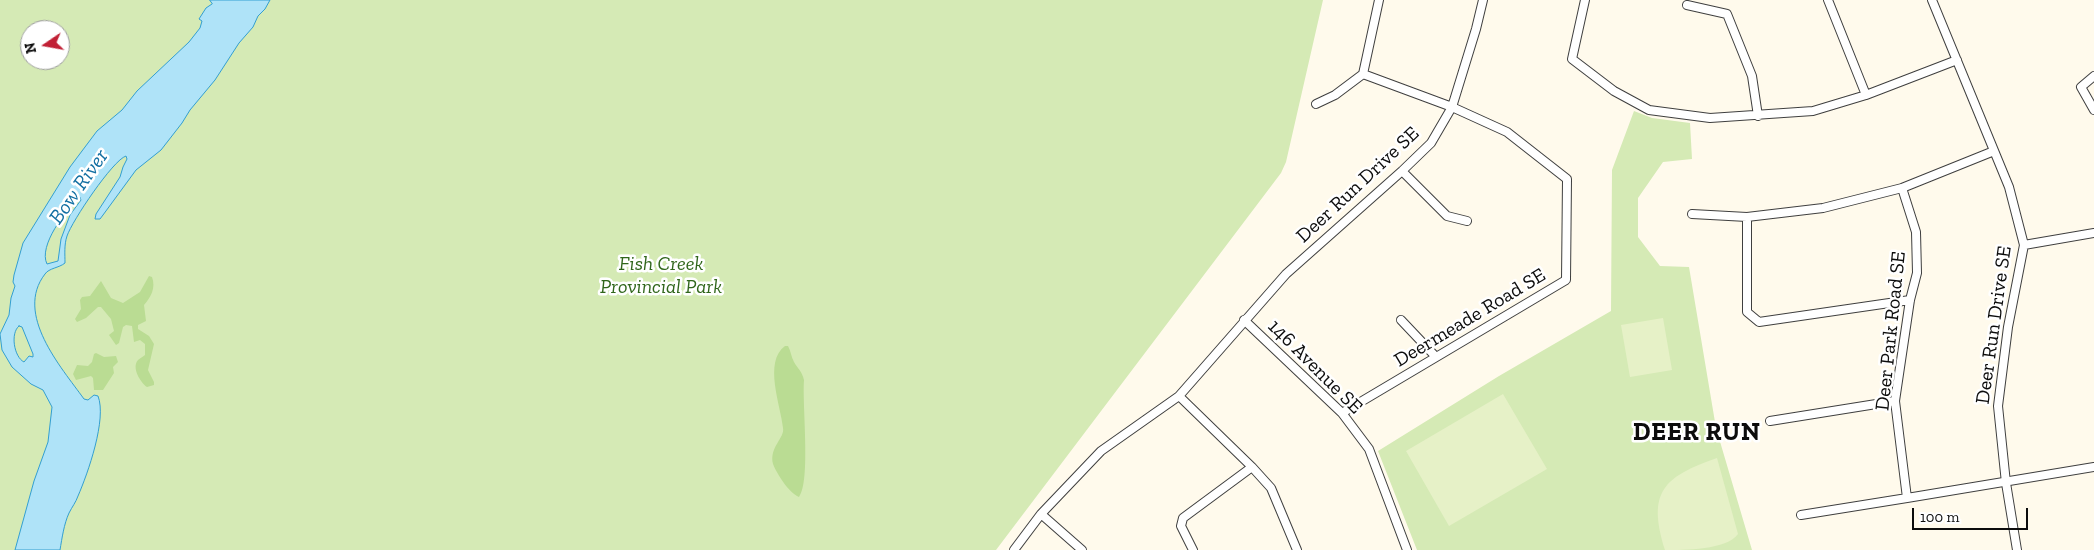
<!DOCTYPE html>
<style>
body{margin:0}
#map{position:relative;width:2094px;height:550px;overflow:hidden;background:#fffaec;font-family:"Zilla Slab",serif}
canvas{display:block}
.north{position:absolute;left:20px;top:20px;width:50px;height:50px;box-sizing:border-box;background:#fff;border:1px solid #9e9e9e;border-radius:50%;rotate:258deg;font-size:14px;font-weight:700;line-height:20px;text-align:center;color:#0c0c0c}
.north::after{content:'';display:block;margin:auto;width:18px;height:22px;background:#c12035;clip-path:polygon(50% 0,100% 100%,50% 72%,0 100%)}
.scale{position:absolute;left:1912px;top:508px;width:116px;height:22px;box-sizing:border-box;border:2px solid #0c0c0c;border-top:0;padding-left:6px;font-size:15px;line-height:18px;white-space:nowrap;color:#0c0c0c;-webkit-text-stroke:4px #fff;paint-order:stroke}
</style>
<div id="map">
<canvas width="2094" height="550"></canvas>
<div class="north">N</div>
<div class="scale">100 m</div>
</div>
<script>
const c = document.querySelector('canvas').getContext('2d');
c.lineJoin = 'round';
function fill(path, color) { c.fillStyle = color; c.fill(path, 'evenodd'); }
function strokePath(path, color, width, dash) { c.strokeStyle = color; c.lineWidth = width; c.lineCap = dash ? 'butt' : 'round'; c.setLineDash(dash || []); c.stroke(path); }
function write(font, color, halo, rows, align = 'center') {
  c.font = font + ' "Zilla Slab",serif'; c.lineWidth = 5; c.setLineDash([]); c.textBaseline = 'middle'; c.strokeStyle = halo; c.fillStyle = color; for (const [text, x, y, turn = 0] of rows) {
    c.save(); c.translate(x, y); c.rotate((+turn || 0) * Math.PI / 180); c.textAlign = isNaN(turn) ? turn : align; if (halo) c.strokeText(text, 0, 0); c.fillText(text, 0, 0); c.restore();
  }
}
fill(new Path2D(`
 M0 0H1323L1286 162 1281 173 996 550H0ZM30 30H60V60H30Z
 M1634 111 1652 118 1690 123 1692 159 1663 162 1638 198V237L1660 266 1689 267 1716 428 1752 550H1417L1378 451 1499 376 1611 311 1612 170Z`), '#d5eab5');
fill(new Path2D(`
 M149 276 152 277C156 288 151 297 144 305L146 321 138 325V329L149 336 154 344 148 370 154 382V385L147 387C141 383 131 368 138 360 140 358 143 357 145 355V344L140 340 134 342 132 326 126 325 123 327 119 343 116 345 109 335 114 331 111 319 101 307H98L86 318 77 322 75 319 81 309 80 300 82 297 90 296 101 281 111 298 123 303 140 292Z
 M785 346H788C791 351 791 357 794 362 798 369 802 371 804 380 802 405 811 481 799 497 789 493 777 474 773 464 769 447 785 438 783 428 781 406 763 362 785 346Z
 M96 353 104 357 116 356 118 362 113 367 114 373 103 390H94L93 378 91 376 76 380 73 374 77 365 88 366 92 362 94 354Z`), '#badc93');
fill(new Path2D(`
 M1663 318 1672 370 1630 377 1621 325Z
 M1503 394 1547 469 1449 526 1406 451Z
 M1717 458 1738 534C1727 550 1684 550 1665 550 1647 492 1663 477 1717 458Z`), '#e6f1c7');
const water = new Path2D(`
 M210 0H270L265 9 258 16 253 27 239 43 215 80 190 110 182 123 161 150 136 170 103 215 100 219H95L96 214 120 177 123 167 127 159 126 156C113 160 72 221 67 236 64 245 65 254 65 263 59 268 49 268 45 274 14 314 61 367 84 399L88 400 94 395 98 396C107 419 88 473 78 496 76 502 72 507 69 513 64 524 62 538 60 550H15L34 481 48 442 52 407 43 390 31 384 12 367 2 350 0 334 9 315 11 298 15 286 13 282 14 275 23 243 70 167 97 131 122 110 137 91 189 42 200 28 202 21 199 19 206 8 212 4ZM80 198 81 200 70 215 61 239 58 261 47 264C38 246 66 209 80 198ZM19 326 22 327 33 354V357L29 356 24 362C14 357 10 333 19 326Z`);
fill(water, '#afe3f8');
strokePath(water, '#339fd1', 1);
const minor = new Path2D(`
 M1585 0 1572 59 1614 91 1649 110 1710 118 1813 111 1866 95 1957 60
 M1828 0 1866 95
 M1932 0 2009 187 2024 245 2008 327 1998 406 2006 483 2017 550
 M1687 5 1727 14 1752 76 1758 116
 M2094 76 2081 87 2094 110
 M1316 104 1335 95 1363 74
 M1402 171 1447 216 1467 221
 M1902 188 1916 232 1917 273 1910 300 1895 401 1907 498 2094 467
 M1692 214 1747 217
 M2024 245 2094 233
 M1910 300 1759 322 1747 312V217L1823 208 1902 188 1994 151
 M1244 320 1342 413 1369 449 1407 550
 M1401 320 1436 357
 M1179 396 1252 467 1271 488 1297 550
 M1342 413 1566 280 1567 179 1507 132 1452 107 1363 74 1379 0
 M1770 421 1895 401
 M1041 514 1082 550
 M1801 515 1907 498
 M1014 550 1041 514 1101 451 1179 396 1286 274 1402 171 1431 143 1452 107 1476 29 1483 0
 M1193 550 1181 526 1183 518 1252 467`);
strokePath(minor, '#3f3f3f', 10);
strokePath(minor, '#fff', 8);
write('20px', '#0c0c0c', '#fff', [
 ["Deer Run Drive SE",1358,185,-43],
 ["Deermeade Road SE",1470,318,-31],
 ["Deer Run Drive SE",1994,325,-82],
 ["Deer Park Road SE",1891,331,-84],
 ["146 Avenue SE",1315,367,45]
]);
write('italic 20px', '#30661b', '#fff', [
 ["Fish Creek",661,264],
 ["Provincial Park",661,287]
]);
write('italic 21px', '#126fa2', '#fff', [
 ["Bow River",79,187,-55]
]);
c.letterSpacing = '1px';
write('bold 25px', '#0c0c0c', '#fff', [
 ["DEER RUN",1697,433]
]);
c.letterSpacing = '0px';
</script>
